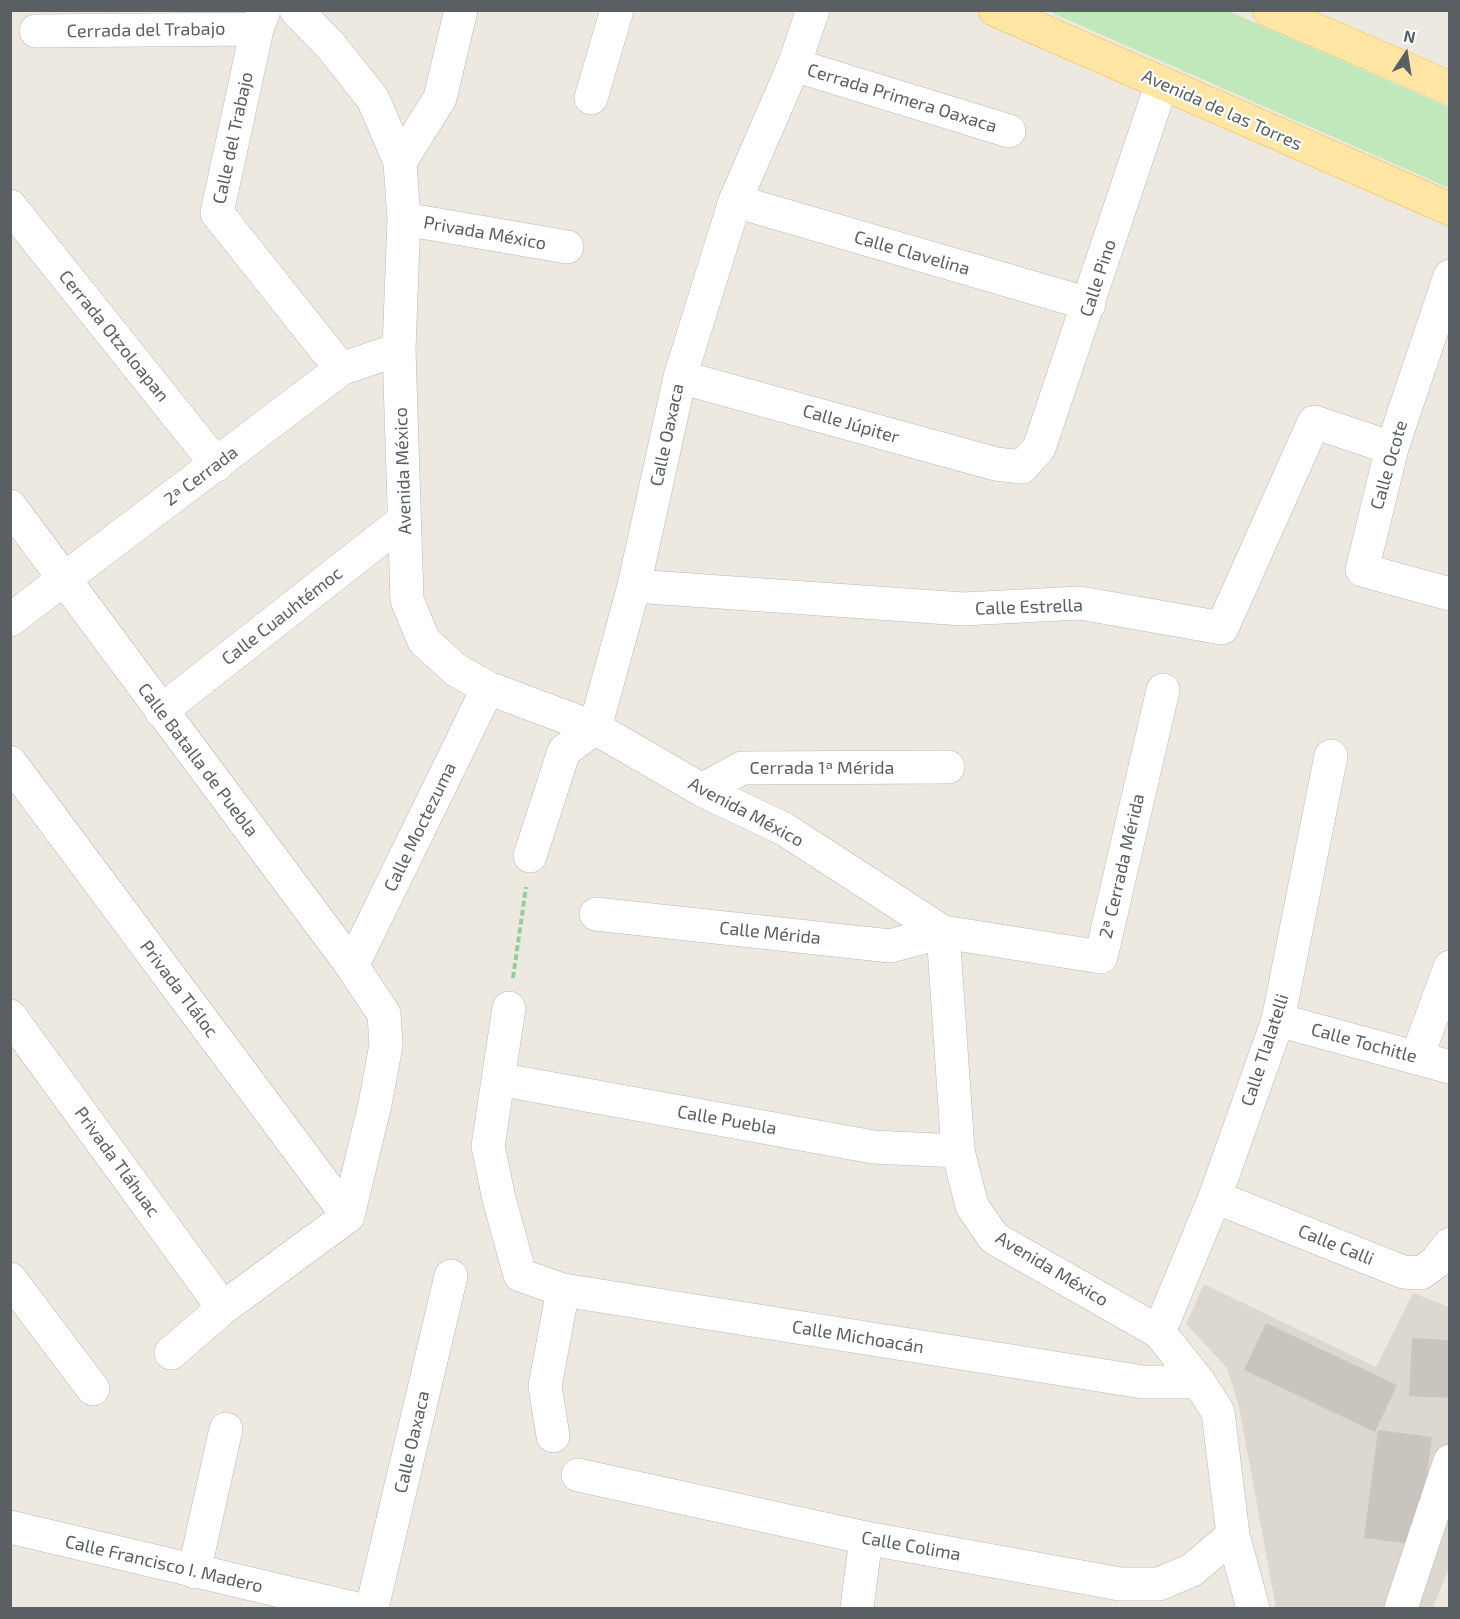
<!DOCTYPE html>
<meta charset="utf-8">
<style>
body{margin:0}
#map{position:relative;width:1460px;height:1619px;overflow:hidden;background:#eee9e0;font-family:"Exo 2",sans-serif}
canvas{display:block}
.frame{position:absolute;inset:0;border:12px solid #595f63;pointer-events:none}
.north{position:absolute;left:1376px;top:24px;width:60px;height:60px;-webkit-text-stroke:4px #fff;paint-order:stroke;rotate:12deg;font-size:16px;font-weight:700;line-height:24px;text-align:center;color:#595f63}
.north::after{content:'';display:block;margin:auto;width:21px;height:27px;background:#595f63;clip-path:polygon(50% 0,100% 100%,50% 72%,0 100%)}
</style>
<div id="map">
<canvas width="1460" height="1619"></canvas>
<div class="frame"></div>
<div class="north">N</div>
</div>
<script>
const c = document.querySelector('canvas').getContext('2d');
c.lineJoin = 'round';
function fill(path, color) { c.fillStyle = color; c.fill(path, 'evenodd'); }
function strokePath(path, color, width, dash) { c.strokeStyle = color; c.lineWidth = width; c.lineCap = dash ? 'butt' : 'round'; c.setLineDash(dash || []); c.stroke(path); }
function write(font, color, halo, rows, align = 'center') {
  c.font = font + ' "Exo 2",sans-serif'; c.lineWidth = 4.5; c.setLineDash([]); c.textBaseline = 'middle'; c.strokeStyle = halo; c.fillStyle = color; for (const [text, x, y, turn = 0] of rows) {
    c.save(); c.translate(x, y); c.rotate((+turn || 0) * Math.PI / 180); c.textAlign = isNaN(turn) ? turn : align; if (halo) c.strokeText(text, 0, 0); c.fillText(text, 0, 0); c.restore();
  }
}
fill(new Path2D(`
 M1204 1284 1376 1367 1413 1293 1449 1307V1568L1433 1608H1276L1239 1407 1227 1368 1186 1324Z`), '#ddd8cf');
fill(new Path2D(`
 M1048 11H1228L1449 107V188Z`), '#c0e8ba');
fill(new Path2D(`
 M1266 1323 1397 1385 1375 1432 1244 1370Z
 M1412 1338 1450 1340V1398L1409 1396Z
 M1378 1430 1432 1437 1418 1545 1364 1538Z`), '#c9c4be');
const minor = new Path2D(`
 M264 10 257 29 217 213 341 369
 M296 10 331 46 373 99 400 162 404 219 399 349 407 600 424 641 456 670 488 688 595 728 702 790 784 829 943 932 958 1151 972 1206 994 1238 1159 1332 1199 1382 1218 1412 1233 1535 1253 1608
 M36 31 257 29
 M794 65 1009 131
 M591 98 617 10
 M400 162 440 98 461 10
 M735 201 1089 304
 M10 206 217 465
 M404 219 567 247
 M1450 276 1392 448 1362 570 1450 594
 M680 377 996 464 1022 467 1039 448 1162 83
 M10 506 352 966 384 1014 386 1045 375 1104 348 1216 223 1308 171 1353
 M634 586 963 609 1080 603 1222 628 1314 422 1392 448
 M10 620 341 369 399 349
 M161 711 404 520
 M10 762 348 1216
 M702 790 742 768 948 767
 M530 856 564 751 595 728 634 586 680 377 735 201 794 65 813 10
 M596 914 890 946 943 932 1101 957 1163 690
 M352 966 488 688
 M509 1008 488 1146 499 1199 520 1275 563 1290 1143 1382H1199
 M10 1016 223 1308
 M1278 1020 1450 1067
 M1417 1057 1450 967
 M498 1079 873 1147 958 1151
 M1215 1197 1403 1272 1421 1273 1436 1262 1450 1244
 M10 1279 93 1389
 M1159 1332 1215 1197 1278 1020 1331 756
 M553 1436 545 1386 563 1290
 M578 1475 866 1538 1120 1584H1159L1192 1570 1233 1535
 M10 1527 353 1608
 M194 1572 226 1429
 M372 1608 451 1276
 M857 1608 866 1538
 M1401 1608 1450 1461`);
const major = new Path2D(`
 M995 10 1450 209
 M1269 10 1450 88`);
strokePath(minor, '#b4b8bd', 34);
strokePath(major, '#fcb64b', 34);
strokePath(new Path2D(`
 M513 978 526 887`), '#95cc9d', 4, [6, 3]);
strokePath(minor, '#fff', 33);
strokePath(major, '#ffe6a4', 33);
write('18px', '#595f63', '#fff', [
 ["Cerrada del Trabajo",146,30,-1],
 ["Cerrada Primera Oaxaca",902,98,17],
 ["Avenida de las Torres",1222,110,24],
 ["Calle del Trabajo",233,138,-78],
 ["Privada México",485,233,10],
 ["Calle Clavelina",912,253,16],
 ["Calle Pino",1098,278,-72],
 ["Cerrada Otzoloapan",114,336,51],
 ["Calle Júpiter",851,424,16],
 ["Calle Oaxaca",667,435,-78],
 ["Calle Ocote",1389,465,-74],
 ["Avenida México",403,471,-92],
 ["2ª Cerrada",201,476,-37],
 ["Calle Estrella",1029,607,-2],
 ["Calle Cuauhtémoc",282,616,-38],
 ["Calle Batalla de Puebla",198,760,53],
 ["Cerrada 1ª Mérida",822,768],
 ["Avenida México",746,812,28],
 ["Calle Moctezuma",420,827,-64],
 ["2ª Cerrada Mérida",1122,866,-77],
 ["Calle Mérida",770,933,6],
 ["Privada Tláloc",179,989,53],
 ["Calle Tochitle",1364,1043,15],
 ["Calle Tlalatelli",1265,1050,-72],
 ["Calle Puebla",727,1120,10],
 ["Privada Tláhuac",117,1162,54],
 ["Calle Calli",1336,1245,22],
 ["Avenida México",1052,1269,31],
 ["Calle Michoacán",858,1337,9],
 ["Calle Oaxaca",412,1442,-77],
 ["Calle Colima",911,1546,10],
 ["Calle Francisco I. Madero",164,1564,13]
]);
</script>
